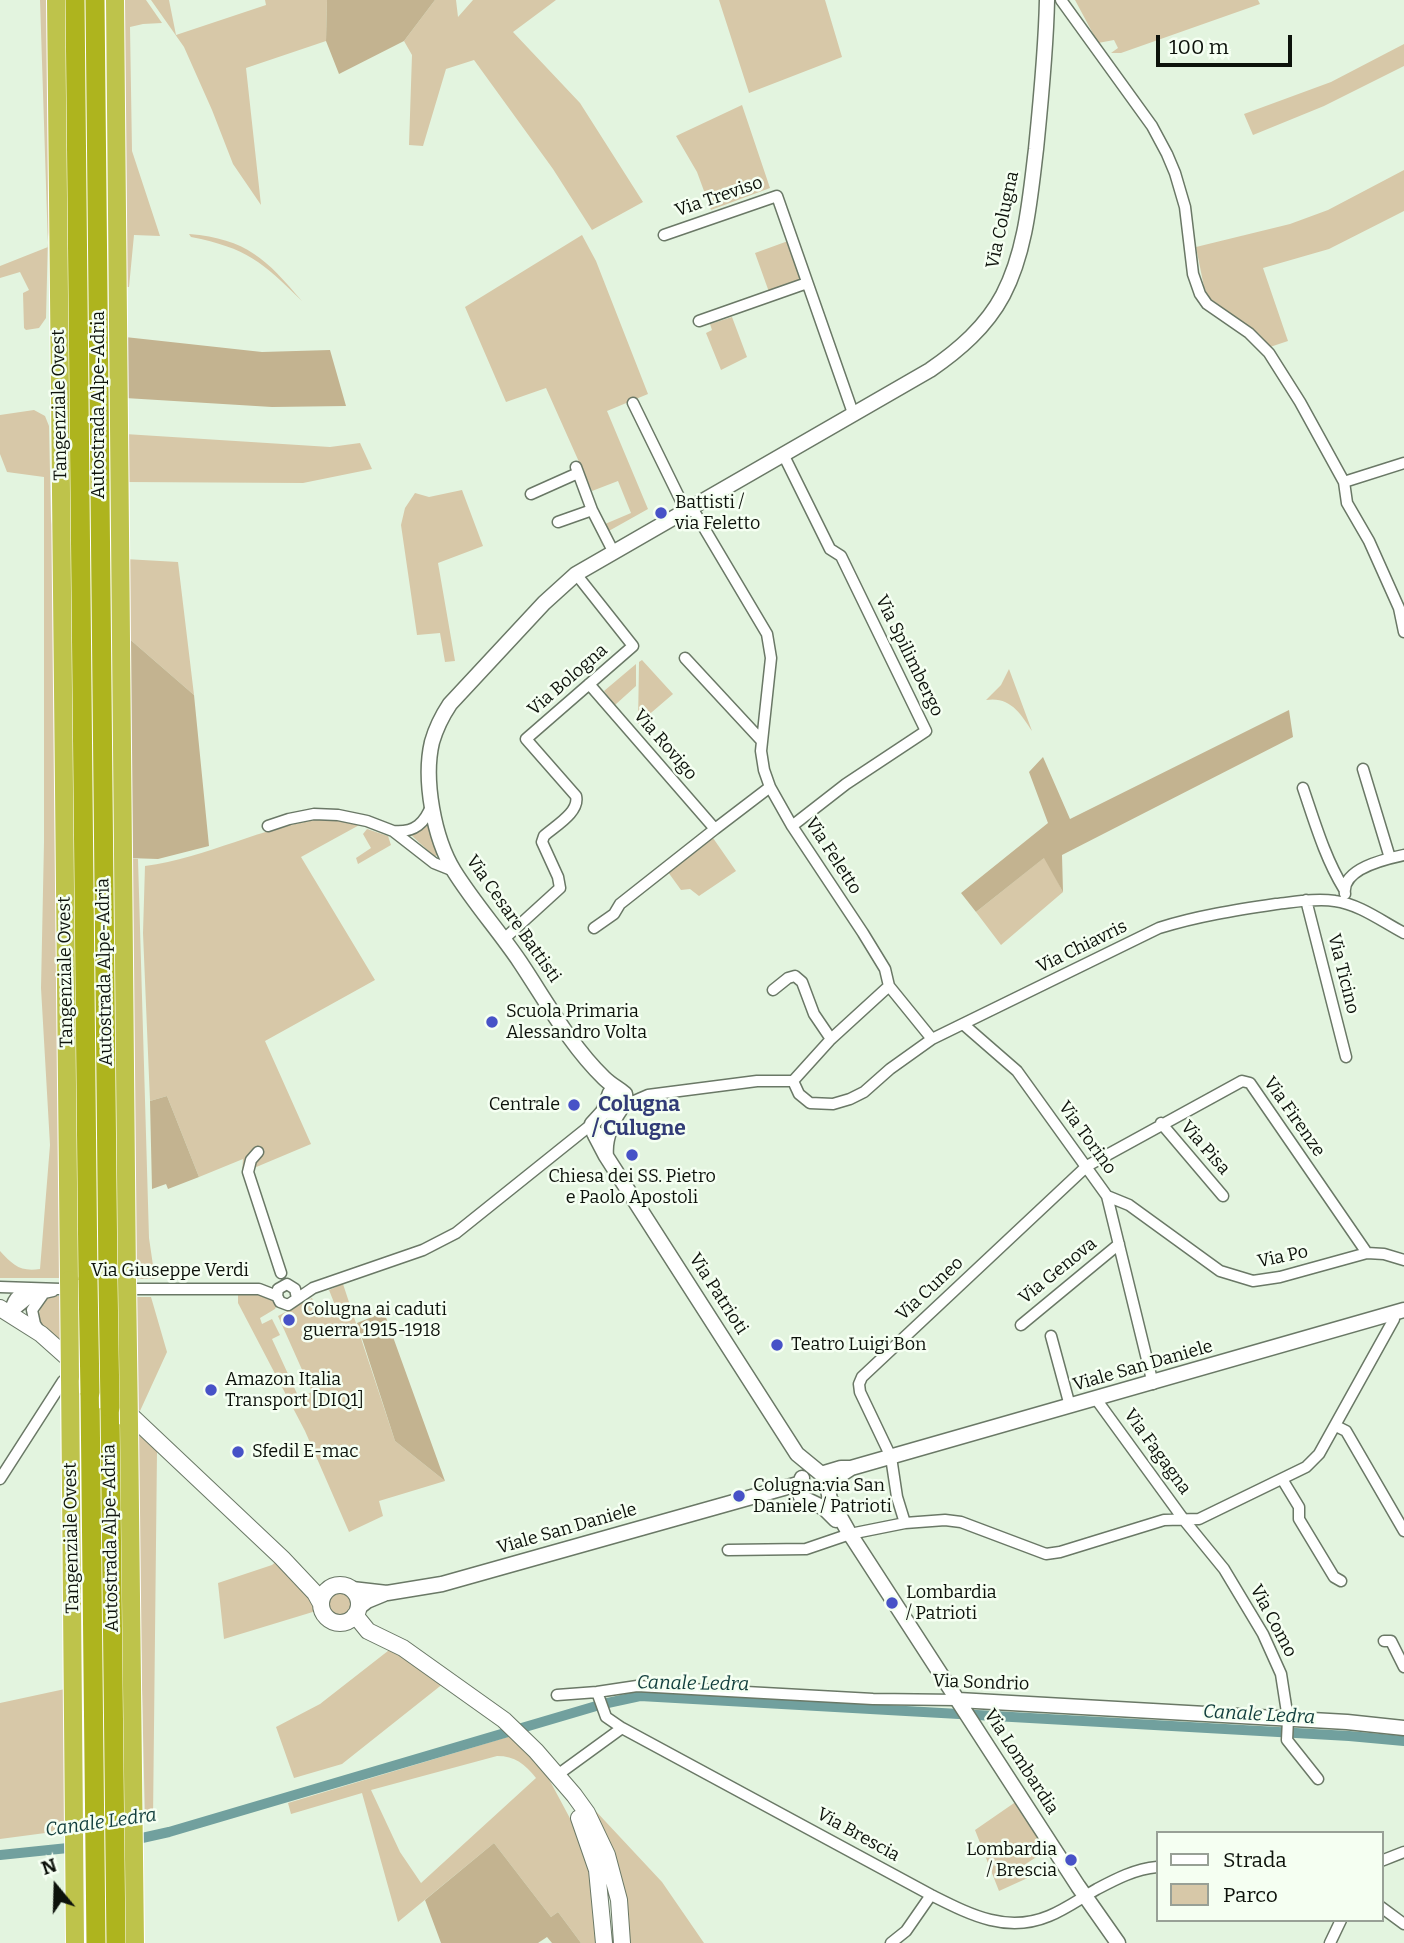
<!DOCTYPE html>
<style>
body{margin:0}
#map{position:relative;width:1404px;height:1943px;overflow:hidden;background:#e3f4df;font-family:Bitter,serif}
canvas{display:block}
.legend{position:absolute;left:1156px;top:1831px;width:228px;height:91px;box-sizing:border-box;background:#f5fff2;border:2px solid #98a096;margin:0;padding:9px 12px;list-style:none;font-size:21px;color:#0d120b}
.legend li{display:flex;align-items:center;gap:14px;height:35px}
.legend b{width:35px;border:2px solid #98a096}
.north{position:absolute;left:21px;top:1852px;width:70px;height:70px;-webkit-text-stroke:5px #f5fff2;paint-order:stroke;rotate:341deg;font-size:19px;font-weight:700;line-height:28px;text-align:center;color:#0d120b}
.north::after{content:'';display:block;margin:auto;width:24px;height:32px;background:#0d120b;clip-path:polygon(50% 0,100% 100%,50% 72%,0 100%)}
.scale{position:absolute;left:1156px;top:35px;width:136px;height:32px;box-sizing:border-box;border:4px solid #0d120b;border-top:0;padding-left:9px;font-size:21px;line-height:24px;white-space:nowrap;color:#0d120b;-webkit-text-stroke:5px #f5fff2;paint-order:stroke}
</style>
<div id="map">
<canvas width="1404" height="1943"></canvas>
<ul class="legend">
<li><b style="height:9px;background:#fff"></b>Strada</li>
<li><b style="height:19px;background:#d7c8a8"></b>Parco</li>
</ul>
<div class="north">N</div>
<div class="scale">100 m</div>
</div>
<script>
const c = document.querySelector('canvas').getContext('2d');
c.lineJoin = 'round';
function fill(path, color) { c.fillStyle = color; c.fill(path, 'evenodd'); }
function strokePath(path, color, width, dash) { c.strokeStyle = color; c.lineWidth = width; c.lineCap = dash ? 'butt' : 'round'; c.setLineDash(dash || []); c.stroke(path); }
function write(font, color, halo, rows, align = 'center') {
  c.font = font + ' Bitter,serif'; c.lineWidth = 5; c.setLineDash([]); c.textBaseline = 'middle'; c.strokeStyle = halo; c.fillStyle = color; for (const [text, x, y, turn = 0] of rows) {
    c.save(); c.translate(x, y); c.rotate((+turn || 0) * Math.PI / 180); c.textAlign = isNaN(turn) ? turn : align; if (halo) c.strokeText(text, 0, 0); c.fillText(text, 0, 0); c.restore();
  }
}
fill(new Path2D(`
 M40 0H50L53 212 48 237 46 318 39 328 26 330 24 328 23 293 29 290 20 272 0 278V266L48 247Z
 M121 0H146L162 23 143 24 130 27 132 151 160 236 134 235 129 287H124Z
 M151 0H169L176 35 266 5 265 0H327L326 41 246 68 261 205 233 164 212 110 184 47Z
 M435 0H456L458 17 473 0H556L513 32 580 103 643 202 592 230 553 169 474 60 446 69 423 146 409 145 412 55 404 41Z
 M719 0H825L842 57 749 93Z
 M1075 0H1258L1260 4 1121 53H1111L1118 48 1114 40 1098 43Z
 M1404 44V66L1324 106 1253 135 1244 114 1331 82Z
 M742 105 770 188 711 210 697 172 676 136Z
 M1404 170V211L1329 249 1263 268 1288 341 1270 347 1259 334 1209 298 1204 287 1196 247 1290 224 1328 210Z
 M189 234C247 239 266 259 302 301 262 262 247 248 191 237Z
 M582 235 596 261 648 394 607 411 648 509 607 532 605 524 631 513 618 481 592 491 546 388 506 402 465 307Z
 M788 241 802 280 769 292 755 253Z
 M732 317 747 357 721 370 706 333 712 330 710 324Z
 M34 410 45 416 49 426 51 520 55 539 61 1278H0V1251C13 1265 20 1272 40 1269L50 1145 41 988 44 842V477L7 472 0 454V415Z
 M125 434 330 447 360 443 372 469 303 483 126 482Z
 M462 490 483 546 438 563 455 661 445 662 440 633 417 635 401 525 405 508 415 493 429 497Z
 M125 559 178 562 194 695 126 636Z
 M642 660 673 694 638 724 639 662Z
 M636 664V686L615 705 604 691Z
 M1009 669 1032 731C1021 714 1010 696 986 700L1001 685Z
 M324 819 363 823 301 857 375 980 265 1041 311 1144 242 1173 243 1159 199 1177 167 1096 150 1101 143 933 145 866C207 858 262 826 324 819Z
 M429 824 439 853 435 857 410 834 419 832Z
 M367 829 388 836 391 845 358 864 356 858 371 848 363 834Z
 M713 838 736 871 699 896 690 889 681 890 668 872Z
 M1045 857 1063 892 1001 945 976 912Z
 M128 858 138 859 149 1238 155 1279H134Z
 M343 1284 395 1441 445 1481 379 1501 383 1516 349 1532 305 1431 238 1303V1292C253 1292 268 1291 277 1305L275 1309 260 1318 262 1324 272 1319 280 1335 272 1339 299 1398 312 1392 278 1316 312 1298 320 1317 337 1310 329 1290Z
 M52 1296H61V1340C44 1327 32 1322 44 1299Z
 M134 1297H151L167 1352 140 1411 135 1407Z
 M136 1430 157 1451 153 1819 145 1820Z
 M279 1559 309 1594 316 1611 224 1639 218 1583 272 1565Z
 M327 1604a13 13 0 1 1 26 0a13 13 0 1 1-26 0Z
 M393 1647 444 1683 342 1764 294 1778 276 1727 320 1704Z
 M65 1689 68 1830 0 1839V1703Z
 M511 1736 537 1761 550 1781 573 1824 589 1864 597 1943H581L558 1912 551 1917 494 1843 398 1922 362 1793 291 1814 288 1803ZM497 1756C515 1756 525 1764 536 1778L421 1883 400 1852 371 1790Z
 M577 1791 662 1882 704 1943H630L621 1875 612 1851Z
 M1017 1801 1049 1849 1024 1865 1032 1876 999 1891 975 1830Z`), '#d7c8a8');
fill(new Path2D(`
 M327 0H435L404 41 339 74 326 41Z
 M125 337 262 352 330 350 346 406 272 407 125 398Z
 M126 636 194 695 209 846 158 859 128 858Z
 M1289 710 1293 737 1062 855 1063 892 1044 858 976 912 961 893 1048 823 1029 772 1043 757 1070 819Z
 M167 1096 199 1177 168 1189 166 1184 152 1189 150 1101Z
 M384 1312 445 1481 395 1441 357 1323Z
 M494 1843 551 1917 558 1912 581 1943H552L547 1937 538 1943H441L425 1900Z`), '#c3b390');
strokePath(new Path2D(`
 M133 1840 169 1832 603 1704 640 1696 1349 1736 1404 1741
 M0 1855 97 1845`), '#71a09e', 10);
const minor = new Path2D(`
 M1061 0 1152 126 1167 154 1175 173 1185 207 1193 274 1200 294 1207 304 1249 333 1269 353 1300 402 1344 482 1347 503 1369 541 1399 608 1404 632
 M664 235 777 196 853 413
 M699 321 807 283
 M633 403 682 503 687 508
 M783 454 830 549 841 556 926 731 846 784 792 826
 M576 467 592 510 613 551
 M1344 482 1404 463
 M531 494 578 473
 M691 506 767 634 771 658 761 751 764 770 770 787 792 826 863 933 885 969 889 986 932 1039
 M558 522 592 510
 M685 658 761 740
 M589 684 715 829 770 787
 M1363 769 1390 858
 M1303 788C1315 823 1325 858 1344 889
 M268 826 289 819 314 814 338 815 367 821 393 831 434 863 454 871
 M393 831C415 833 425 823 432 804
 M1345 894C1341 869 1385 859 1404 855
 M1306 900 1346 1057
 M594 928 614 914 620 904 715 829
 M504 939 560 888 558 877 542 842 544 836C555 826 580 812 576 796L526 739 633 646 576 574
 M773 990 788 978 795 976 802 982 814 1014 831 1039
 M963 1024 1017 1071 1107 1196 1153 1384
 M793 1081 799 1094 810 1103 833 1104 850 1099 864 1092 890 1069 932 1039 1159 928C1197 916 1236 910 1276 904 1295 902 1316 898 1335 901 1359 904 1383 922 1404 933
 M793 1081 831 1039 889 986
 M625 1105 648 1095 757 1081H793
 M1161 1123 1223 1196
 M258 1152 251 1160 248 1172 281 1273
 M1107 1196 1129 1205 1220 1271 1253 1281 1280 1277 1367 1253 1384 1254 1404 1260
 M0 1287 61 1289H259L277 1296 280 1302 288 1305 313 1288 423 1250 456 1233 592 1124
 M277 1296 278 1289 287 1284 295 1289 297 1298
 M10 1314 27 1300 43 1294
 M10 1314C11 1300 17 1293 30 1289
 M1021 1325 1119 1244
 M40 1332 35 1324 32 1310 44 1293 53 1291
 M1051 1336 1070 1406
 M1096 1399 1184 1520 1224 1569 1263 1634 1281 1674 1288 1719 1287 1740 1318 1779
 M1336 1426 1346 1431 1404 1531
 M0 1479 63 1381
 M1282 1479 1299 1507V1519L1334 1577 1341 1581
 M905 1523 897 1497 891 1457 860 1392 859 1384 862 1377 1087 1166 1242 1081 1250 1083 1367 1253
 M728 1550 806 1549 850 1534 905 1523 945 1520 961 1522 1046 1554 1060 1552 1164 1520 1199 1519 1306 1467 1319 1454 1394 1319 1393 1313
 M1384 1641H1391L1404 1667
 M597 1692 606 1717 622 1728
 M557 1695 597 1692 637 1686 873 1699 958 1700
 M556 1776 622 1728 931 1895C969 1914 1006 1934 1049 1916 1066 1909 1081 1898 1097 1889 1116 1879 1135 1869 1157 1867
 M1381 1861 1404 1852
 M1381 1907 1404 1924
 M891 1943 906 1931 931 1895
 M1330 1943 1341 1920`);
const tertiary = new Path2D(`
 M595 1135 606 1156 797 1454 825 1477 830 1499 848 1531 1078 1886 1118 1943
 M604 1137 594 1133 592 1124 603 1112 610 1093 618 1090
 M606 1156C604 1137 614 1116 626 1102L625 1094C618 1088 611 1085 604 1078 570 1045 546 1001 520 962 499 931 474 903 454 871 434 838 423 780 432 742 436 728 442 716 450 704L544 603 576 574 930 370C959 350 986 327 1003 295 1026 251 1030 198 1036 149 1041 99 1046 50 1047 0
 M851 1468 1404 1310
 M821 1474 841 1468H851L834 1479 828 1486
 M802 1478 798 1488 801 1497 824 1508 836 1520
 M352 1589 387 1593 442 1584 798 1484
 M358 1608 367 1601 384 1594
 M958 1700 1347 1722 1404 1728`);
const secondary = new Path2D(`
 M0 1308 41 1334 96 1383
 M123 1408 282 1558 315 1593 320 1602
 M321 1604a19 19 0 1 1 38 0a19 19 0 1 1-38 0Z
 M355 1615 368 1631 403 1648 504 1720 536 1751 574 1795 587 1813 607 1855 619 1900 622 1943
 M579 1818 597 1870 604 1943`);
const trunk = new Path2D(`
 M56 0 69 1280
 M115 0 127 1278
 M70 1377 75 1943
 M129 1424 135 1943`);
const motorway = new Path2D(`
 M75 0 88 1280
 M95 0 108 1280
 M90 1393 96 1943
 M110 1408 116 1943`);
strokePath(minor, '#6a7866', 13);
strokePath(tertiary, '#6a7866', 17);
strokePath(secondary, '#6a7866', 18);
strokePath(trunk, '#fff', 20);
strokePath(motorway, '#fff', 22);
strokePath(minor, '#fff', 10);
strokePath(tertiary, '#fff', 14);
strokePath(secondary, '#fff', 16);
strokePath(trunk, '#bec34b', 18);
strokePath(motorway, '#aeb41e', 19);
const trunkBridge = new Path2D(`
 M127 1278 129 1424
 M69 1280 70 1377`);
const motorwayBridge = new Path2D(`
 M88 1280 90 1393
 M108 1280 110 1408`);
strokePath(trunkBridge, '#fff', 20, []);
strokePath(motorwayBridge, '#fff', 22, []);
strokePath(trunkBridge, '#bec34b', 18);
strokePath(motorwayBridge, '#aeb41e', 19);
for (const [x, y, r, color] of [
 [661,513,7,"#4752c7"],
 [492,1022,7,"#4752c7"],
 [574,1105,7,"#4752c7"],
 [632,1155,7,"#4752c7"],
 [289,1320,7,"#4752c7"],
 [777,1345,7,"#4752c7"],
 [211,1390,7,"#4752c7"],
 [238,1452,7,"#4752c7"],
 [739,1496,7,"#4752c7"],
 [892,1603,7,"#4752c7"],
 [1071,1860,7,"#4752c7"]
]) { const dot = new Path2D(); dot.arc(x, y, r, 0, 2 * Math.PI); c.fillStyle = color; c.fill(dot); strokePath(dot, '#f5fff2', 2.5); }
write('18px', '#0d120b', '#f5fff2', [
 ["Via Treviso",719,197,-19],
 ["Via Colugna",1003,220,-78],
 ["Tangenziale Ovest",60,405,-91],
 ["Autostrada Alpe-Adria",99,405,-90],
 ["Via Spilimbergo",909,656,64],
 ["Via Bologna",568,680,-41],
 ["Via Rovigo",665,745,49],
 ["Via Feletto",833,856,57],
 ["Via Cesare Battisti",513,919,55],
 ["Via Chiavris",1082,947,-26],
 ["Tangenziale Ovest",66,972,-91],
 ["Autostrada Alpe-Adria",105,972,-91],
 ["Via Ticino",1343,974,76],
 ["Via Firenze",1294,1117,55],
 ["Via Torino",1087,1138,54],
 ["Via Pisa",1205,1148,49],
 ["Via Po",1283,1257,-12],
 ["Via Giuseppe Verdi",170,1271],
 ["Via Genova",1058,1271,-39],
 ["Via Cuneo",930,1289,-43],
 ["Via Patrioti",718,1294,57],
 ["Viale San Daniele",1143,1366,-16],
 ["Via Fagagna",1157,1452,54],
 ["Viale San Daniele",567,1529,-16],
 ["Tangenziale Ovest",72,1538,-91],
 ["Autostrada Alpe-Adria",111,1538,-91],
 ["Via Como",1273,1621,62],
 ["Via Sondrio",981,1683,2],
 ["Via Lombardia",1021,1762,57],
 ["Via Brescia",858,1835,29]
]);
write('18px', '#0d120b', '#f5fff2', [
 ["Battisti /",675,503],
 ["via Feletto",675,524],
 ["Scuola Primaria",506,1012],
 ["Alessandro Volta",506,1033],
 ["Centrale",560,1105,"right"],
 ["Chiesa dei SS. Pietro",632,1177,"center"],
 ["e Paolo Apostoli",632,1198,"center"],
 ["Colugna ai caduti",303,1310],
 ["guerra 1915-1918",303,1331],
 ["Teatro Luigi Bon",791,1345],
 ["Amazon Italia",225,1380],
 ["Transport [DIQ1]",225,1401],
 ["Sfedil E-mac",252,1452],
 ["Colugna:via San",753,1486],
 ["Daniele / Patrioti",753,1507],
 ["Lombardia",906,1593],
 ["/ Patrioti",906,1614],
 ["Lombardia",1057,1850,"right"],
 ["/ Brescia",1057,1871,"right"]
], 'left');
write('italic 19px', '#113e3d', '#f5fff2', [
 ["Canale Ledra",693,1684,1],
 ["Canale Ledra",1259,1715,3],
 ["Canale Ledra",101,1823,-8]
]);
write('bold 21px', '#323c77', '#f5fff2', [
 ["Colugna",639,1105],
 ["/ Culugne",639,1129]
]);
</script>
